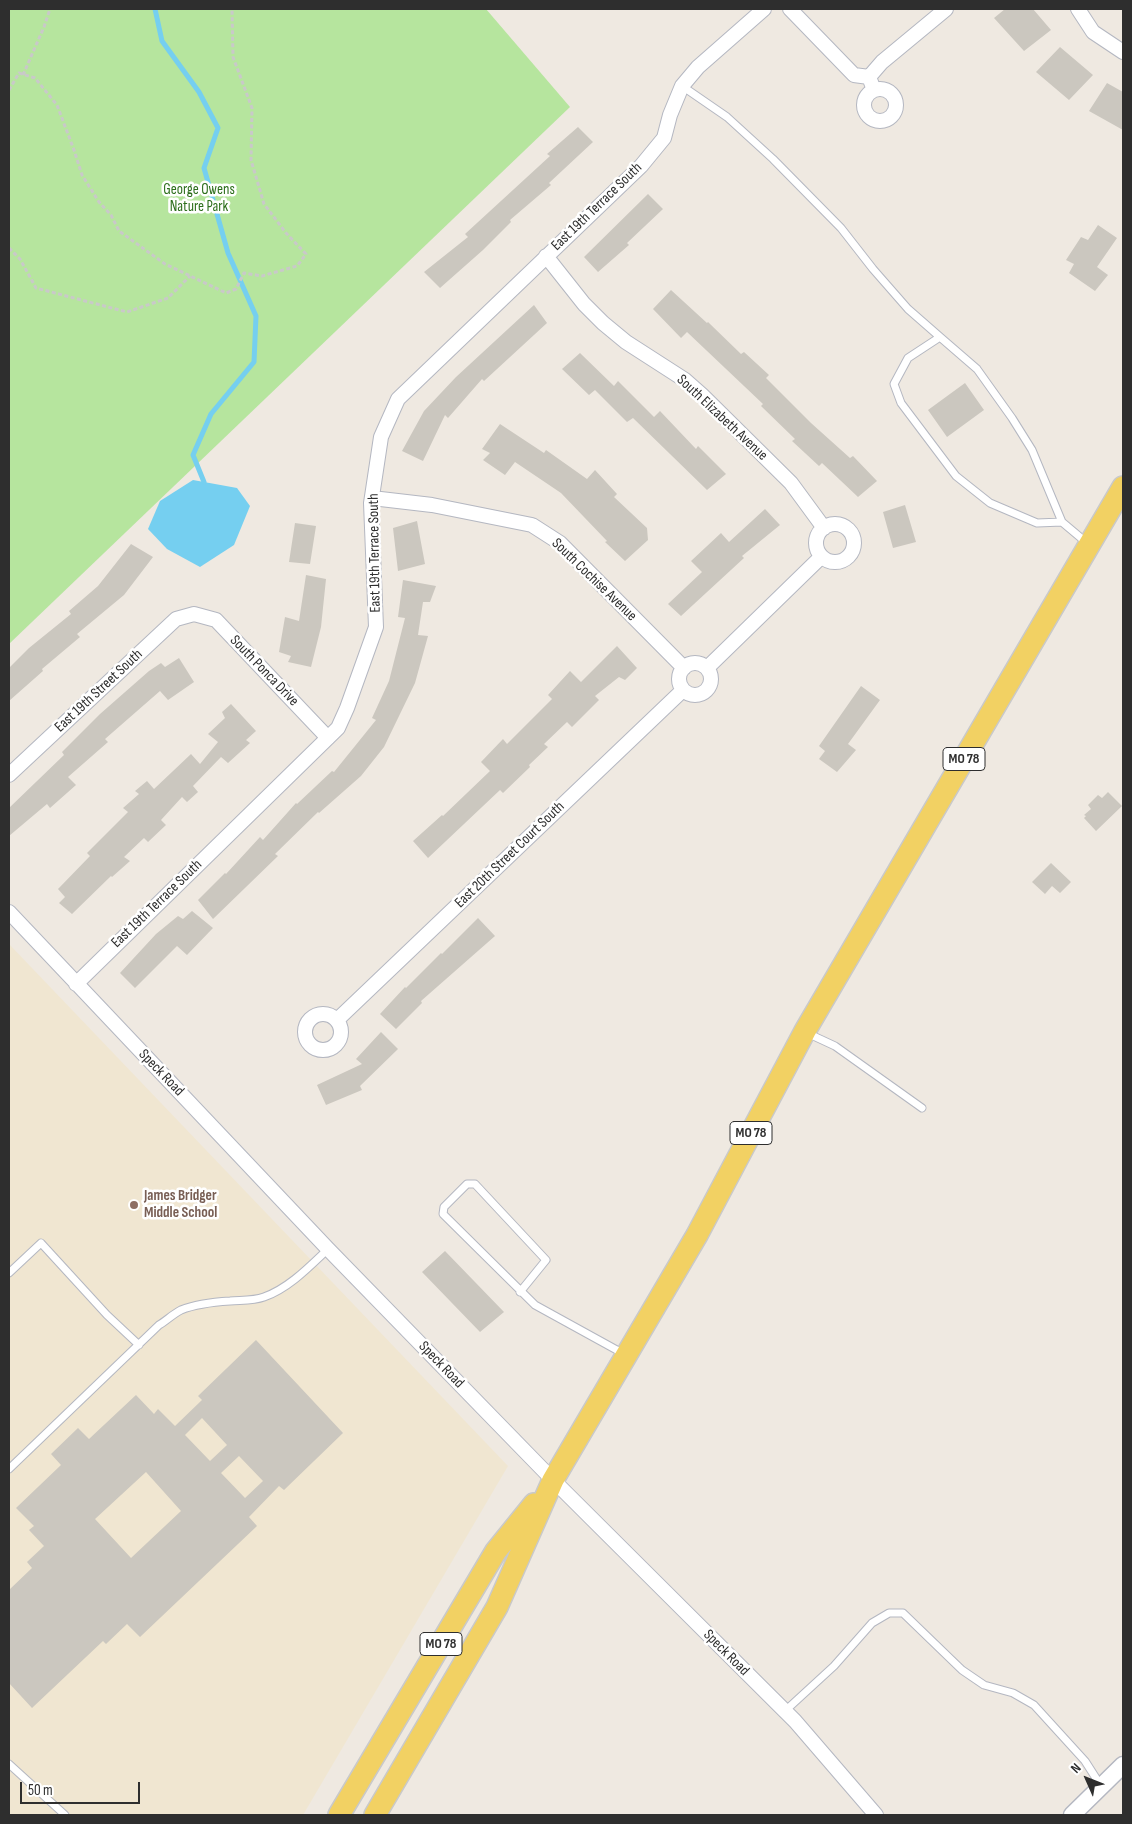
<!DOCTYPE html>
<style>
body{margin:0}
#map{position:relative;width:1132px;height:1824px;overflow:hidden;background:#efe9e1;font-family:"Sofia Sans Condensed",sans-serif}
canvas{display:block}
.frame{position:absolute;inset:0;border:10px solid #2e2e2e;pointer-events:none}
.north{position:absolute;left:1062px;top:1754px;width:50px;height:50px;-webkit-text-stroke:4px #fff;paint-order:stroke;rotate:314deg;font-size:14px;font-weight:700;line-height:20px;text-align:center;color:#2e2e2e}
.north::after{content:'';display:block;margin:auto;width:18px;height:22px;background:#2e2e2e;clip-path:polygon(50% 0,100% 100%,50% 72%,0 100%)}
.scale{position:absolute;left:20px;top:1782px;width:120px;height:22px;box-sizing:border-box;border:2px solid #2e2e2e;border-top:0;padding-left:6px;font-size:15px;line-height:18px;white-space:nowrap;color:#2e2e2e;-webkit-text-stroke:4px #fff;paint-order:stroke}
</style>
<div id="map">
<canvas width="1132" height="1824"></canvas>
<div class="frame"></div>
<div class="north">N</div>
<div class="scale">50 m</div>
</div>
<script>
const c = document.querySelector('canvas').getContext('2d');
c.lineJoin = 'round';
function fill(path, color) { c.fillStyle = color; c.fill(path, 'evenodd'); }
function strokePath(path, color, width, dash) { c.strokeStyle = color; c.lineWidth = width; c.lineCap = dash ? 'butt' : 'round'; c.setLineDash(dash || []); c.stroke(path); }
function write(font, color, halo, rows, align = 'center') {
  c.font = font + ' "Sofia Sans Condensed",sans-serif'; c.lineWidth = 5; c.setLineDash([]); c.textBaseline = 'middle'; c.strokeStyle = halo; c.fillStyle = color; for (const [text, x, y, turn = 0] of rows) {
    c.save(); c.translate(x, y); c.rotate((+turn || 0) * Math.PI / 180); c.textAlign = isNaN(turn) ? turn : align; if (halo) c.strokeText(text, 0, 0); c.fillText(text, 0, 0); c.restore();
  }
}
fill(new Path2D(`
 M9 944 508 1466 303 1815H9Z`), '#f0e6d1');
fill(new Path2D(`
 M9 9H486L570 107 9 644Z`), '#b6e59e');
fill(new Path2D(`
 M193 480 237 488 250 506 234 545 200 567 167 549 148 529 160 501Z`), '#75cff0');
strokePath(new Path2D(`
 M155 9 162 41 199 92 218 128 204 168 228 253 256 316 254 362 211 414 193 455 204 482`), '#75cff0', 5);
fill(new Path2D(`
 M1005 9H1033L1051 30 1024 51 994 18Z
 M1060 47 1093 75 1069 100 1036 72Z
 M1107 83 1123 92V130L1089 111Z
 M578 127 593 142 549 183 551 185 510 220 511 222 483 250 440 288 424 272 468 237 465 234 550 156 547 154Z
 M648 194 663 209 627 243 629 245 598 272 584 257Z
 M1098 225 1117 238 1097 267 1108 275 1095 291 1069 273 1074 264 1066 260 1081 237 1088 240Z
 M671 290 707 323 708 322 741 354 744 352 769 375 766 378 811 423 850 458 853 456 877 481 858 497 822 463 819 466 792 441 795 439 761 406 763 404 687 332 681 338 653 309Z
 M534 305 547 323 484 381 482 379 448 418 445 415 423 461 402 451 424 411 456 377Z
 M580 353 614 386 618 381 654 417 660 411 696 449 698 446 726 474 707 490 633 418 627 422 595 390 589 395 562 369Z
 M965 383 984 410 947 437 928 410Z
 M500 424 544 453 546 450 587 479 595 470 617 494 614 497 647 528 648 540 625 561 605 542 607 541 561 493 515 462 505 475 483 460 490 453 482 449Z
 M905 505 916 542 893 548 883 512Z
 M765 509 780 525 742 556 744 558 681 616 668 604 702 572 691 561 721 533 729 542Z
 M417 521 425 564 398 571 393 528Z
 M295 523 316 526 310 564 289 562Z
 M131 544 153 557 124 595 77 634 80 637 42 669 43 671 9 701V668L29 648 71 614 69 611 98 586Z
 M306 575 326 579 321 627 311 667 288 662 291 656 279 652 285 617 299 621Z
 M403 580 436 586 430 602H423L418 635 428 636 415 683 384 747 361 776 319 813 318 812 275 854 278 856 213 919 198 900 225 873 226 874 260 837 263 840 296 803 297 804 332 771 334 772 376 720 372 718 389 681 405 618 398 617Z
 M617 646 637 668 625 680 619 677 595 696 599 700 572 727 567 722 544 744 548 747 529 765 530 767 503 793 500 790 428 858 413 841 442 815 443 816 490 771 481 762 503 739 507 744 552 699 548 695 570 671 581 682Z
 M179 658 194 682 168 700 160 691 105 739 108 742 68 777 76 785 50 808 47 804 9 836V808L64 755 62 752 100 714 149 671 161 663 165 667Z
 M861 686 880 700 848 744 856 750 837 772 819 759 825 751 819 746Z
 M231 704 256 731 246 740 250 743 228 763 221 757 193 786 198 792 187 802 182 797 161 820 166 825 148 842 144 838 124 857 130 861 112 877 111 876 72 914 59 903 65 897 58 889 90 856 87 853 128 812 123 808 139 794 135 791 147 781 154 789 191 754 200 764 218 742 208 734 225 718 222 712Z
 M1108 792 1122 806 1096 831 1084 818 1086 816 1084 815 1091 809 1088 805 1098 795 1102 798Z
 M1051 863 1071 882 1060 893 1052 886 1045 894 1032 882Z
 M192 911 213 928 187 955 177 946 135 988 120 973 156 934 178 916 183 919Z
 M478 918 495 936 421 1001 422 1003 396 1029 380 1014 405 987 406 988 441 953 442 954Z
 M381 1032 398 1049 360 1086 362 1090 326 1105 317 1085 362 1064 356 1059Z
 M445 1251 504 1312 480 1332 422 1272Z
 M256 1340 343 1433 284 1490 279 1486 249 1517 257 1526 140 1637 127 1624 106 1644 103 1641 32 1708 9 1683V1590L32 1568 27 1562 44 1546 29 1530 34 1526 16 1508 61 1465 51 1454 78 1428 89 1439 136 1395 154 1414 158 1409 175 1426 202 1400 198 1396ZM202 1418 227 1445 210 1461 185 1435ZM239 1456 263 1481 245 1498 221 1473ZM146 1472 181 1511 131 1558 95 1519Z`), '#cbc7bf');
const service = new Path2D(`
 M682 86 727 117 773 159 841 228 873 269 908 309 940 337
 M1062 522 1037 523 990 503 956 476 901 403 894 384 908 358 940 337 977 369 1012 418 1032 450 1062 522 1087 543
 M807 1033 835 1046 922 1108
 M9 1273 41 1243 107 1315 139 1345
 M520 1292 546 1260 475 1184H467L444 1207 443 1214 535 1305 624 1354
 M9 1469 159 1325C166 1321 173 1314 181 1310 196 1304 214 1302 230 1301 241 1300 253 1301 264 1297 289 1288 309 1267 328 1249
 M785 1711 834 1666 872 1623 889 1613H903L962 1670 984 1685 1013 1693 1034 1705 1085 1761 1101 1786
 M9 1764 65 1815`);
const minor = new Path2D(`
 M790 9 854 75 869 77 874 90
 M1078 9 1093 32 1123 52
 M869 77 882 62 946 9
 M864 105a16 16 0 1 1 32 0a16 16 0 1 1-32 0Z
 M546 256 584 304 603 323 626 342 685 380 702 395 791 483 824 528
 M372 498 432 505 532 525 560 543 684 668
 M816 543a19 19 0 1 1 38 0a19 19 0 1 1-38 0Z
 M679 679a16 16 0 1 1 32 0a16 16 0 1 1-32 0Z
 M707 668 821 557
 M9 775 176 619 194 614 216 620 328 738
 M9 912 328 1249 553 1480 795 1721 876 1815
 M76 984 338 728 347 708 376 627 371 503 381 437 398 399 641 166 664 138 670 115 682 86 698 67 764 9
 M305 1032a18 18 0 1 1 36 0a18 18 0 1 1-36 0Z
 M337 1020 683 690`);
const tertiary = new Path2D(`
 M1072 1815 1123 1765`);
const primary = new Path2D(`
 M339 1815 496 1551 534 1504
 M375 1815 497 1607 553 1480 697 1235 805 1031 1123 487`);
strokePath(service, '#b4b7c1', 9);
strokePath(minor, '#b4b7c1', 16);
strokePath(tertiary, '#b4b7c1', 19);
strokePath(primary, '#c9c9c9', 24);
strokePath(new Path2D(`
 M23 75 44 27 50 9
 M9 90 19 73 35 78 57 105 74 150 82 175 99 202 111 215 119 231 165 264 226 293 236 289 244 273 262 276 297 266 306 254 286 233 264 204 251 160 252 108 233 57 232 9
 M9 248 20 259 36 288 127 312 168 298 190 276`), '#c9c9c9', 3, [4, 2.5]);
strokePath(service, '#fff', 7);
strokePath(minor, '#fff', 14);
strokePath(tertiary, '#fff', 16);
strokePath(primary, '#f2d163', 21);
for (const [x, y, r, color] of [
 [134,1205,5,"#8d6e63"]
]) { const dot = new Path2D(); dot.arc(x, y, r, 0, 2 * Math.PI); c.fillStyle = color; c.fill(dot); strokePath(dot, '#fff', 2); }
for (const [x, y, w] of [
 [964,759,42],
 [751,1133,42],
 [441,1644,42]
]) { const box = new Path2D(); box.roundRect(x - w / 2, y - 11.5, w, 23, 4); c.fillStyle = '#fff'; c.fill(box); strokePath(box, '#2e2e2e', 1); }
write('bold 14px', '#2e2e2e', null, [
 ["MO 78",964,759],
 ["MO 78",751,1133],
 ["MO 78",441,1644]
]);
write('15px', '#2c6e1b', '#fff', [
 ["George Owens",199,190],
 ["Nature Park",199,207]
]);
write('15px', '#2e2e2e', '#fff', [
 ["East 19th Terrace South",597,207,-44],
 ["South Elizabeth Avenue",722,418,43],
 ["East 19th Terrace South",375,553,-91],
 ["South Cochise Avenue",594,580,44],
 ["South Ponca Drive",264,671,46],
 ["East 19th Street South",99,691,-43],
 ["East 20th Street Court South",510,855,-44],
 ["East 19th Terrace South",157,904,-44],
 ["Speck Road",161,1073,46],
 ["Speck Road",441,1365,46],
 ["Speck Road",726,1653,45]
]);
write('bold 15px', '#785e54', '#fff', [
 ["James Bridger",144,1196],
 ["Middle School",144,1213]
], 'left');
</script>
